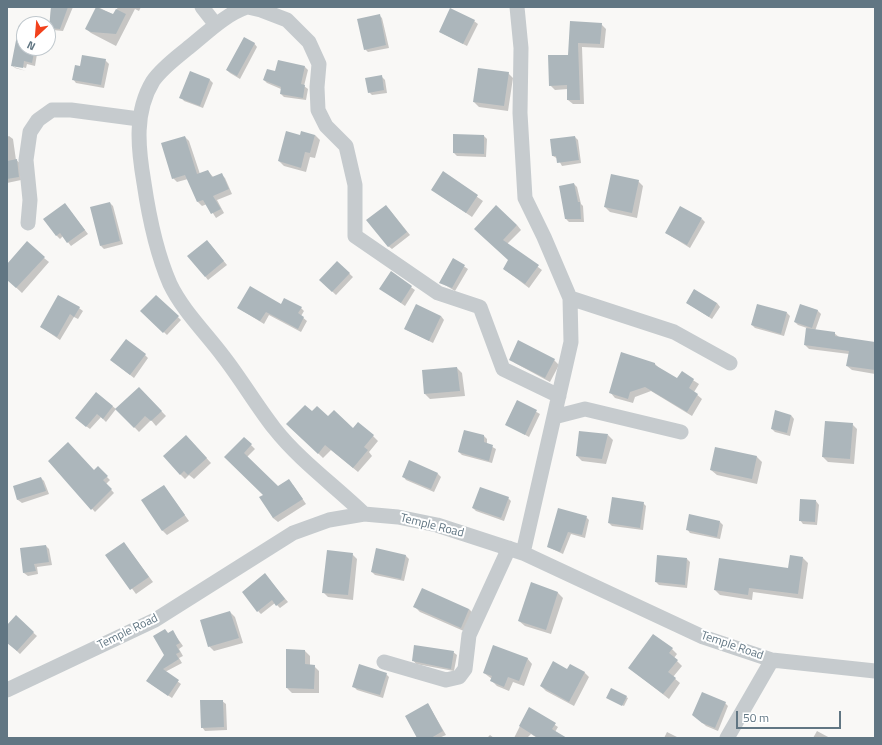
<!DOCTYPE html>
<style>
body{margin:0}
#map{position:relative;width:882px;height:745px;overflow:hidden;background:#f9f8f6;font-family:"Titillium Web",sans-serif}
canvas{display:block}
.frame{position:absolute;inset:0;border:8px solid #617683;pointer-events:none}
.north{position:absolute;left:16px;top:16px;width:40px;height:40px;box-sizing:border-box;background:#fff;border:1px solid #c0c8cd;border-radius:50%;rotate:206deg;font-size:11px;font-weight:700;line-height:16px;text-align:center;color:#617683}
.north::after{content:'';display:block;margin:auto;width:14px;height:18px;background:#f2411c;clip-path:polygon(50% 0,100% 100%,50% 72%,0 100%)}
.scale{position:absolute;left:736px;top:711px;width:105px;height:18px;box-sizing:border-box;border:2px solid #617683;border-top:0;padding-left:5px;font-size:12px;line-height:14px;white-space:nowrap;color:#617683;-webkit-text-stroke:3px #fff;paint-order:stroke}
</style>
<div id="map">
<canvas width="882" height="745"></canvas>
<div class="frame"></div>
<div class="north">N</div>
<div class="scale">50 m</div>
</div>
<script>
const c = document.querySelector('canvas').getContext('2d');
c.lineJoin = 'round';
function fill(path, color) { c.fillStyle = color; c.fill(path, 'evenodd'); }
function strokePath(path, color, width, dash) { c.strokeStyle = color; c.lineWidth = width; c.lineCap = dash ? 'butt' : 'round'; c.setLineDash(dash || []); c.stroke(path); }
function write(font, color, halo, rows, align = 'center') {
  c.font = font + ' "Titillium Web",sans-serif'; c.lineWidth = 4; c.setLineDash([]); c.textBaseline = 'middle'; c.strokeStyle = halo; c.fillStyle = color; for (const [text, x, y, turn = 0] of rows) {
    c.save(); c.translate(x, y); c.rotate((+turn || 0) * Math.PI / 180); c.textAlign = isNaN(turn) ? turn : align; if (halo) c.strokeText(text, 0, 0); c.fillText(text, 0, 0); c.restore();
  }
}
fill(new Path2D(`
 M51 7H73L63 31 53 30 50 27Z
 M98 7 114 15 118 7H141L139 11 135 9 116 46 91 33 86 29Z
 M379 15 382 18 389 48 368 52 365 49Z
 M474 21 478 24 467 46 440 32Z
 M571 22 601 24 606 29 604 48 582 47 584 104H573L568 100V89L555 90 550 85 569 56Z
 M24 27V48H38L35 66 27 64 26 68 14 65V67L26 71 15 68 12 65Z
 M254 43 257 47 240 79 230 73 227 70Z
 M105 60 109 64 104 88 76 83 73 79 81 67Z
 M305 67 308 70 304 86 308 89 306 100 284 97 281 94V89L267 83 264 80 276 73Z
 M191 72 210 80 213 83 203 108 184 101 181 97Z
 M508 73 513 78 508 111 479 107 474 102Z
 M381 76 385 80 387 93 372 95 369 92Z
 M315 135 320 140 315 158 310 157 306 172 284 166 279 161 301 137Z
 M9 136 13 139 16 160 20 163 21 180 7 183V137Z
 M484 136 487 139 486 157 457 156 454 153Z
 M185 137 189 141 200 174 208 171 214 178 221 174 225 178 232 194 217 200 224 213 216 218 207 204 202 206 198 202 188 179 177 182 173 178Z
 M575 137 578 140 581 163 562 166 558 159 553 156Z
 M443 173 483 201 472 217 432 190Z
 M638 181 643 186 637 218 610 212 605 207Z
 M574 184 577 187 581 204 583 206 584 222H569L566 219Z
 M110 203 113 206 123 244 104 249 101 246Z
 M65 204 88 234 71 246 63 236 60 239 57 236 44 219Z
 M389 209 410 235 392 249 388 246Z
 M702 219 705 222 690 248 666 233Z
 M517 225 521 230 507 244 542 270 529 288 504 269 510 260 480 233Z
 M210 244 227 265 208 280 189 256Z
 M44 258 49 262 22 293 7 279V265Z
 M453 259 468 269 455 291 440 282Z
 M337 262 353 277 336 295 320 280Z
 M391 273 415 290 405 306 381 289Z
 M156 296 181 320 167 335 142 311Z
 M687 303H717L720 307 712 319Z
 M282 306 301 308 304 311 301 316 307 321 301 332 269 315 264 324 238 308Z
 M79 308 83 311 78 319 74 317 60 340 41 327Z
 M817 310 821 314 815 331 834 333 839 337 875 343V374L852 370 847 366 849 354 809 349 805 345 807 328 798 325 795 322Z
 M787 313 790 316 784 336 755 328 752 325Z
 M441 316 444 320 433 343 405 329Z
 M145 355 148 358 134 378 111 360Z
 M510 358 554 360 559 365 550 382 515 363Z
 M655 364 660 369 678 380 682 373 699 384 694 392 702 399 692 416 651 391 635 397 633 403 615 398 610 392Z
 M457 368 462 373 465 396 430 399 425 394 423 371Z
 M139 388 166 416 156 426 151 420 139 432 117 409Z
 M96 393 116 409 106 422 101 417 90 429 79 421Z
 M517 401 540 414 529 437 506 424Z
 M312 413 373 436 378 441 369 452 372 456 358 472 331 450 323 458 288 424Z
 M791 415 794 419 790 436 775 432 772 429Z
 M852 424 857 429 854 464 828 462 823 457Z
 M608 435 613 440 606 464 582 461 577 456Z
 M484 436 487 439V444L496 449 492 463 462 455 459 452Z
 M244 438 255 449 247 457 278 487 293 485 306 504 278 522 273 518 265 495 225 457Z
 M191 441 211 463 194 479 189 475 185 479 180 474Z
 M716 448 757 457 762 462 757 484 717 475 711 470Z
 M49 461 94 472 98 468 110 480 106 484 114 493 95 512Z
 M438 474 441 477 434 492 406 480 403 476Z
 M41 478 44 481 49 494 22 503 18 500 14 487Z
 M164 486 189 521 167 535 162 530Z
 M508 498 511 501 504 521 476 511 473 508Z
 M816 501 819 505 817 525 803 524 800 520Z
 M643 503 646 506 643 530 612 526 609 523Z
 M586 517 589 520 585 538 571 534 563 554 548 547Z
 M720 522 723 525 720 539 690 533 687 529Z
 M124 543 153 582 136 594 107 555Z
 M46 546 49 549 52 565 37 567 38 574 28 576 24 573 21 549Z
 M377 550 406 556 409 559 404 581 375 575 372 572Z
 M352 554 357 559 353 600 328 597 323 592Z
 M803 558 808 563 803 599 753 592 752 600 720 595 715 590 788 570Z
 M687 559 690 562 687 588 659 585 656 582Z
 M268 578 288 602 280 608 275 603 261 614 258 611Z
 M532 584 558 593 563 598 551 634 525 626 519 621Z
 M415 607 469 609 474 614 466 632 420 612Z
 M230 612 235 617 243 643 214 651 209 646Z
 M16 617 37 636 20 654 7 642V626Z
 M173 632 183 646 179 649 183 656 179 658 182 663 165 672 181 684 172 698 151 684 165 655 169 634Z
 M672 649 677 654 674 658 682 666 673 677 680 683 669 699 629 668Z
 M305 651 310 656V665L314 666 319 671V693H292L287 688Z
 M453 652 457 655 454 671 416 664 413 660Z
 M527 658 532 664 524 686 513 682 509 691 497 686 492 681V679L484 673Z
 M568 670 584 672 589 677 574 706 546 691 541 686Z
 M386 674 389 677 383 698 357 690 353 686Z
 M626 697 628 698 624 706 609 699Z
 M222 701 226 704 227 730 205 731 202 727Z
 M725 703 728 706 718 731 706 726 697 718Z
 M428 704 446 735 439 738H418Z
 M529 708 558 727 555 732 559 738H537L531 734 527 738H514Z
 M817 731 830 738H813Z
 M667 732 679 738H664Z
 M490 735 494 738H487Z`), '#0003');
fill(new Path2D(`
 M51 7H68L60 29 49 28Z
 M96 7 113 14 116 9 126 14 116 34 91 32 85 29Z
 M450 8 475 20 463 44 439 32Z
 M380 14 386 45 364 50 357 19Z
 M570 21 602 23 600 44 578 43 580 100H567V85L549 86 548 55H568Z
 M19 25 24 26V48H35L32 63 24 61 23 68 11 66Z
 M244 37 255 43 237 76 226 70Z
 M82 55 106 59 101 85 72 80 75 65 80 66Z
 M278 60 305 66 301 84 305 85 303 98 280 94 281 87 263 80 267 69 275 71Z
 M478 68 509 72 504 106 473 102Z
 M190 71 210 79 200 106 179 98Z
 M382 75 384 90 368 93 365 78Z
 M286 131 300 135 301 131 315 135 310 153 305 152 301 168 278 161Z
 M453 134 484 135V154L453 153Z
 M185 136 197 174 208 170 212 177 222 173 229 189 213 196 221 209 211 214 203 200 197 202 185 175 172 179 161 143Z
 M575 136 579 160 557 163 556 156H552L550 139Z
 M17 159 19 177 7 179V161Z
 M443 171 478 195 466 213 431 190Z
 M611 174 639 180 632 213 604 207Z
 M574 183 578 202H580L581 219H565L559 186Z
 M110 202 120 241 100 246 90 207Z
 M65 203 85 230 67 243 60 233 56 236 43 219Z
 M386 205 407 232 388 247 366 220Z
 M496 205 517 225 503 240 539 265 525 284 503 269 508 260 474 229Z
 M680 206 702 218 687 245 665 233Z
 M207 240 224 261 205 277 187 256Z
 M27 241 45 257 16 288 7 280V264Z
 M453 258 465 265 452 288 439 283Z
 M337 261 350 273 332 292 319 280Z
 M391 271 412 286 401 303 379 289Z
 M250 286 281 304 284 298 302 307 298 313 304 317 298 329 266 312 260 321 237 308Z
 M694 289 717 303 709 317 686 303Z
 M58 295 80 307 74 317 70 314 57 337 40 327Z
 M156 295 179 316 163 333 140 311Z
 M416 304 441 316 429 341 404 329Z
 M757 304 787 312 781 334 751 325Z
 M800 304 818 310 812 328 794 322Z
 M806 328 835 332V336L875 342V370L846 366 849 351 804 345Z
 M126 339 146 354 130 375 110 360Z
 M518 340 555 359 545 378 509 360Z
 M621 352 655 363V365L677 378 682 371 694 379 689 388 698 394 687 412 645 387 630 392 628 399 609 393Z
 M457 367 460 391 424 394 422 370Z
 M139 387 162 411 151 421 145 416 134 428 115 409Z
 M96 392 113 406 103 419 97 414 86 427 75 418Z
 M517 400 537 410 525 435 505 425Z
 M305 405 312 411 317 406 328 416 334 410 353 428 358 422 374 435 364 447 368 450 353 468 325 445 318 454 286 424Z
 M775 410 791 415 787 433 771 429Z
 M825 421 853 423 850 459 822 457Z
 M464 430 484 435V442L493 445 489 461 458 452Z
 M579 431 608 434 602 459 576 456Z
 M186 435 207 458 188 475 184 471 180 475 163 456Z
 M244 437 252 444 244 453 278 486 289 479 303 499 273 518 259 497 263 495 224 457Z
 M68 442 94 470 98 466 108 476 103 480 112 489 91 510 48 461Z
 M715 447 757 456 752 479 710 470Z
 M409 460 438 473 431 489 402 477Z
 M41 477 46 491 17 500 13 486Z
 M164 485 185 515 162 531 141 500Z
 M480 487 509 497 501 518 472 508Z
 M612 497 644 502 640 528 608 523Z
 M800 499 816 500 815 522 799 521Z
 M558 508 587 516 582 535 568 532 560 552 547 547Z
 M689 514 720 521 717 537 686 530Z
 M124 542 149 577 130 590 105 555Z
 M46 545 49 562 34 564 36 571 23 573 20 548Z
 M376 548 406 555 401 579 371 572Z
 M327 550 353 553 348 595 322 593Z
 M657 555 687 558 685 585 655 582Z
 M790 555 803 557 798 594 749 588 748 595 714 590 719 558 788 568Z
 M265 573 285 599 276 606 272 600 257 612 242 592Z
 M531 582 558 592 546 630 518 621Z
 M422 588 469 609 461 628 413 607Z
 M230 611 239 638 208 647 200 620Z
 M16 615 34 632 17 651 7 643V625Z
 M165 629 168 633 173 630 180 643 176 645 180 652 176 654 179 659 163 669 179 680 168 696 146 681 164 655 153 636Z
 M653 634 673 648 669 653 678 660 668 672 676 678 663 694 628 668Z
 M414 645 454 651 451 669 412 661Z
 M493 645 528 658 519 681 508 677 504 687 490 681 492 676 483 673Z
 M286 649 305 650V664L315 665 314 689 286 688Z
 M553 661 567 669 570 664 585 672 569 702 540 686Z
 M359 664 387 673 380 695 352 687Z
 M611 688 627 696 622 706 606 698Z
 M702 692 726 702 715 728 702 723 692 715Z
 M200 700H223L224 727 201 728Z
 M428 703 443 731 431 738H417L405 716Z
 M529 707 556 723 552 729 567 738H538L519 726Z`), '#acb6bb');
strokePath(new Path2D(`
 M202 7 216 25
 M247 7C224 15 207 33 188 48 176 58 162 68 153 81 134 112 138 148 144 183 149 217 156 252 170 284 183 311 205 332 223 356 241 379 256 405 274 428 300 461 334 485 364 514
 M248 7 261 10 287 20 309 42 319 64 317 87 318 110 326 126 346 146 355 185V236L438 293 480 307 503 369 559 396
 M517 7 521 48 520 113 525 198 544 237 570 298 571 342 523 553
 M28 223 30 200 26 160 30 132 38 120 52 110H71L139 119
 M570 298 674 332 730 363
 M554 417 585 409 681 432
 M384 662 446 680 459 677 465 669 469 635 509 548
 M7 690 155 620 293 533 329 520 364 514 398 517 437 525 523 553 703 637 772 660 875 671
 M727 738 772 660`), '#c6cbce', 15);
write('12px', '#617683', '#fff', [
 ["Temple Road",432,526,14],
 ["Temple Road",128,632,-26],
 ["Temple Road",732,646,19]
]);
</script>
